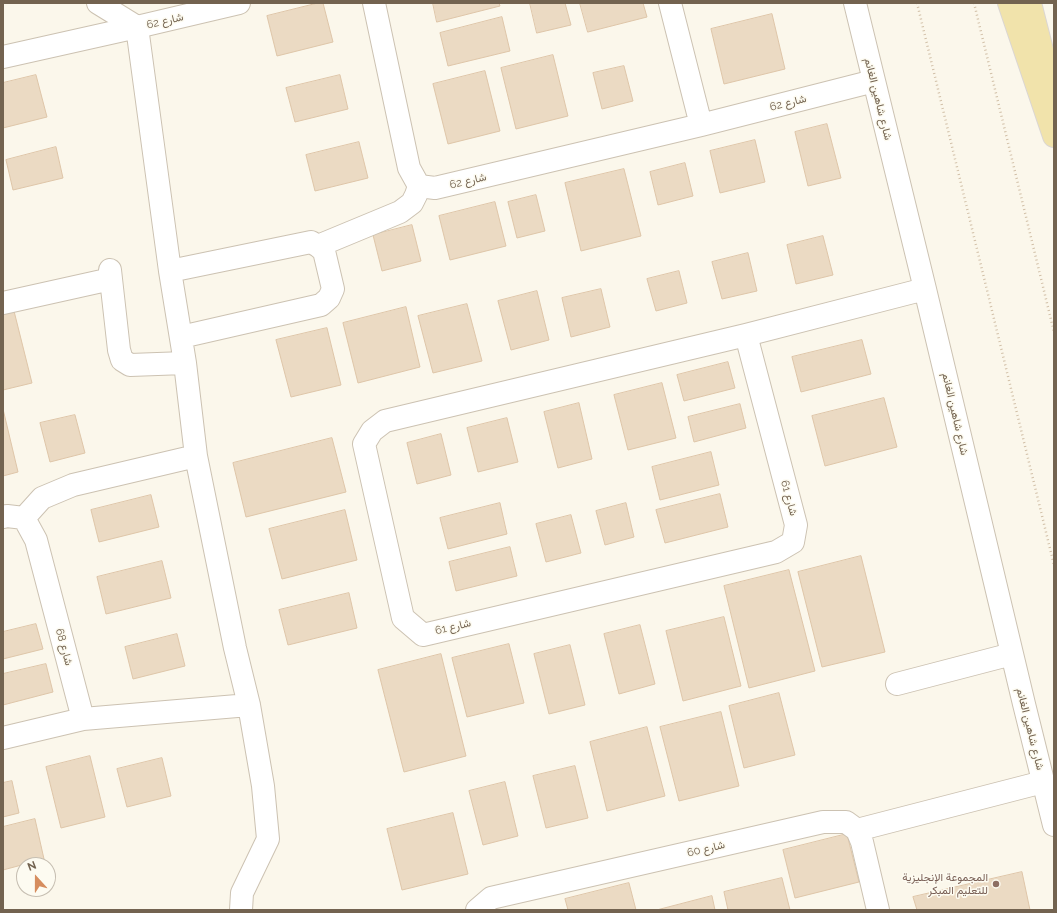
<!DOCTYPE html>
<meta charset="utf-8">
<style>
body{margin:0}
#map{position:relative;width:1057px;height:913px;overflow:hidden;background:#fbf7eb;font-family:Raleway,sans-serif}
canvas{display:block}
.frame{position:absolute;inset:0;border:4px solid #736350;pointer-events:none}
.north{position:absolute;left:16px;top:857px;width:40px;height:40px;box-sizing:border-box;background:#fdfbf1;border:1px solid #c6beb1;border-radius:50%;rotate:339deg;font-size:11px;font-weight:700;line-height:16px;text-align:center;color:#736350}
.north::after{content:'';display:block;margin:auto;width:14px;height:18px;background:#d68d5e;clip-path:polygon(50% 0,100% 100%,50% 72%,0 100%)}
</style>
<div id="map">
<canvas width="1057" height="913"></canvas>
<div class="frame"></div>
<div class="north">N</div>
</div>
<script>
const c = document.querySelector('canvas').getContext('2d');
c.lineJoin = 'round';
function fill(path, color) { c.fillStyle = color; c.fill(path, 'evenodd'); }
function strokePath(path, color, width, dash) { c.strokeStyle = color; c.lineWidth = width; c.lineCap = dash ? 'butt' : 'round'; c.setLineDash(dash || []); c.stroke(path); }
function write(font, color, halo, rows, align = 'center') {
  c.font = font + ' Raleway,Vazirmatn,sans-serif'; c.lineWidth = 3; c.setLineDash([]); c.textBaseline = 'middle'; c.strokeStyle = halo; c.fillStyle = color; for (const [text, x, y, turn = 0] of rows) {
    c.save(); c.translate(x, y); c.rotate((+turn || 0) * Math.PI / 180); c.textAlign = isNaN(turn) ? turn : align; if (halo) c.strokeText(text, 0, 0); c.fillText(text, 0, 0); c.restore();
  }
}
const building = new Path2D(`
 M318 3H323L333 42 277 56 267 16Z
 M433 3H499L500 6 437 22Z
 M530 3H565L571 25 537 33Z
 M580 3H643L647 17 588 32Z
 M772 14 785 69 724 84 711 29Z
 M502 17 510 51 448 66 440 33Z
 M553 55 568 116 516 129 501 68Z
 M624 66 633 101 602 109 593 73Z
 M485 71 500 131 448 144 433 84Z
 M36 75 47 117 3 128V83Z
 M340 75 348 109 295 122 286 88Z
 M827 124 841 178 808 186 795 132Z
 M755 140 765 182 720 193 710 151Z
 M359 142 368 178 315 191 306 155Z
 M56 147 63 178 13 190 6 160Z
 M685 163 693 196 658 205 650 172Z
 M624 169 641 236 581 251 565 183Z
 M536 195 545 231 517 238 508 202Z
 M495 202 506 246 450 260 439 216Z
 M412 225 421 261 382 271 373 235Z
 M823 236 833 275 796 284 787 245Z
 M748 253 757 291 722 299 712 262Z
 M679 271 687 303 656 311 647 279Z
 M601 289 610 327 571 337 562 298Z
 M537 291 549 340 511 350 498 301Z
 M467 304 482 361 433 373 418 316Z
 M13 307 32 383 3 390V310Z
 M406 307 420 367 358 383 343 323Z
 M327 328 341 385 291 397 276 340Z
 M862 340 871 374 801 392 792 357Z
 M728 362 735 388 684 401 677 375Z
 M662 383 676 438 628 450 614 395Z
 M884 398 897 447 825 466 812 416Z
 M579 403 592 459 558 468 544 412Z
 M740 404 746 428 694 442 688 417Z
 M3 409 18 472 3 476Z
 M75 415 85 453 50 462 40 423Z
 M507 418 518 462 478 472 467 428Z
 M441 434 451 475 417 484 407 443Z
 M332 438 346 492 246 517 233 463Z
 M711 452 719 485 660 500 652 467Z
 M720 494 728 527 665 543 656 510Z
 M151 495 159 527 99 542 91 510Z
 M500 503 507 534 448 549 440 518Z
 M626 503 634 537 605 545 596 511Z
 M345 510 357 560 282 579 269 529Z
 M571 515 581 553 546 562 536 524Z
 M510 547 517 576 456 591 449 562Z
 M861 556 885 652 822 667 798 572Z
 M162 561 171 598 106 614 97 577Z
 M789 570 815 671 749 688 724 586Z
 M349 593 357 628 288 645 279 610Z
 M724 617 741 686 683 701 666 631Z
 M36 624 43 649 3 659V632Z
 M640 625 655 684 619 694 604 634Z
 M177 634 185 666 133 679 125 647Z
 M509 644 524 703 467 717 452 658Z
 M570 645 585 705 549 714 534 654Z
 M441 654 466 756 404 772 378 670Z
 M46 664 53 692 3 705V674Z
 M779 693 795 755 744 768 729 706Z
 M721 712 739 786 679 801 660 727Z
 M647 727 665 796 607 811 590 742Z
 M90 756 105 817 61 828 46 767Z
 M162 758 171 796 127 807 117 769Z
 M575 766 588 818 546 828 533 776Z
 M12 781 19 813 3 817V783Z
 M505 782 518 836 483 845 469 791Z
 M453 813 468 874 402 890 387 829Z
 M35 819 44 859 3 870V827Z
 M847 834 859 882 795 898 783 850Z
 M1022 872 1030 910H917L913 897Z
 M782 878 790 910H728L724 892Z
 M629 883 636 910H568L565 899Z
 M712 896 715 910H657Z`);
fill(building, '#ebdac3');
strokePath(building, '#dec5a8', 1);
const minor = new Path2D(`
 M98 3 137 27 170 271 185 363 196 456 235 648 249 705 263 786 268 839 242 893 241 910
 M374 3 409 168 419 186 435 188 701 125 874 81
 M670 3 701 125
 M855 3 925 289 1024 704 1054 825
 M3 57 137 27 239 3
 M318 246 400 212 412 203 416 195 419 186
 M110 270 119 350 122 360 130 365 185 363
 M170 271 311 242 318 246 324 251 333 289 329 298 321 305 181 337
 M3 303 111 279
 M746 335 796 525 793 542 776 552 423 635 403 618 364 444 372 431 385 421 746 335 925 289
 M3 517 7 516 24 518 36 540 83 719
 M24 518 42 498 73 485 196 456
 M897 684 1012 654
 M3 738 83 719 249 705
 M857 830 1043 782
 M477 910 491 898 823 822H846L857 830 862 842 878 910`);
const major = new Path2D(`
 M1009 3 1054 136
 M1030 3 1053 93`);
strokePath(minor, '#ccc2b2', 24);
strokePath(major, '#dbd6d2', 24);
strokePath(new Path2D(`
 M917 3 1054 565
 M974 3 1054 332`), '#d2c0a8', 2.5, [1, 3]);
strokePath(minor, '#fff', 22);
strokePath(major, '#f1e3ab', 22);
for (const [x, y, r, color] of [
 [996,884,4,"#8d6e63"]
]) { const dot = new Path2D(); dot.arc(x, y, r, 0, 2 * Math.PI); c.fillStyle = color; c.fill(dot); strokePath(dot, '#fdfbf1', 1.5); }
write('11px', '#736350', '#fdfbf1', [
 ["شارع 62",165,21,-13],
 ["شارع شاهين الغانم",878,99,76],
 ["شارع 62",788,103,-14],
 ["شارع 62",468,181,-13],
 ["شارع شاهين الغانم",955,414,77],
 ["شارع 61",789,498,75],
 ["شارع 61",453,627,-13],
 ["شارع 68",64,647,75],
 ["شارع شاهين الغانم",1030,729,76],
 ["شارع 60",706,849,-13]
]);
write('11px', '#785e54', '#fdfbf1', [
 ["المجموعة الإنجليزية",988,878],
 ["للتعليم المبكر",988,891]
], 'right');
</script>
